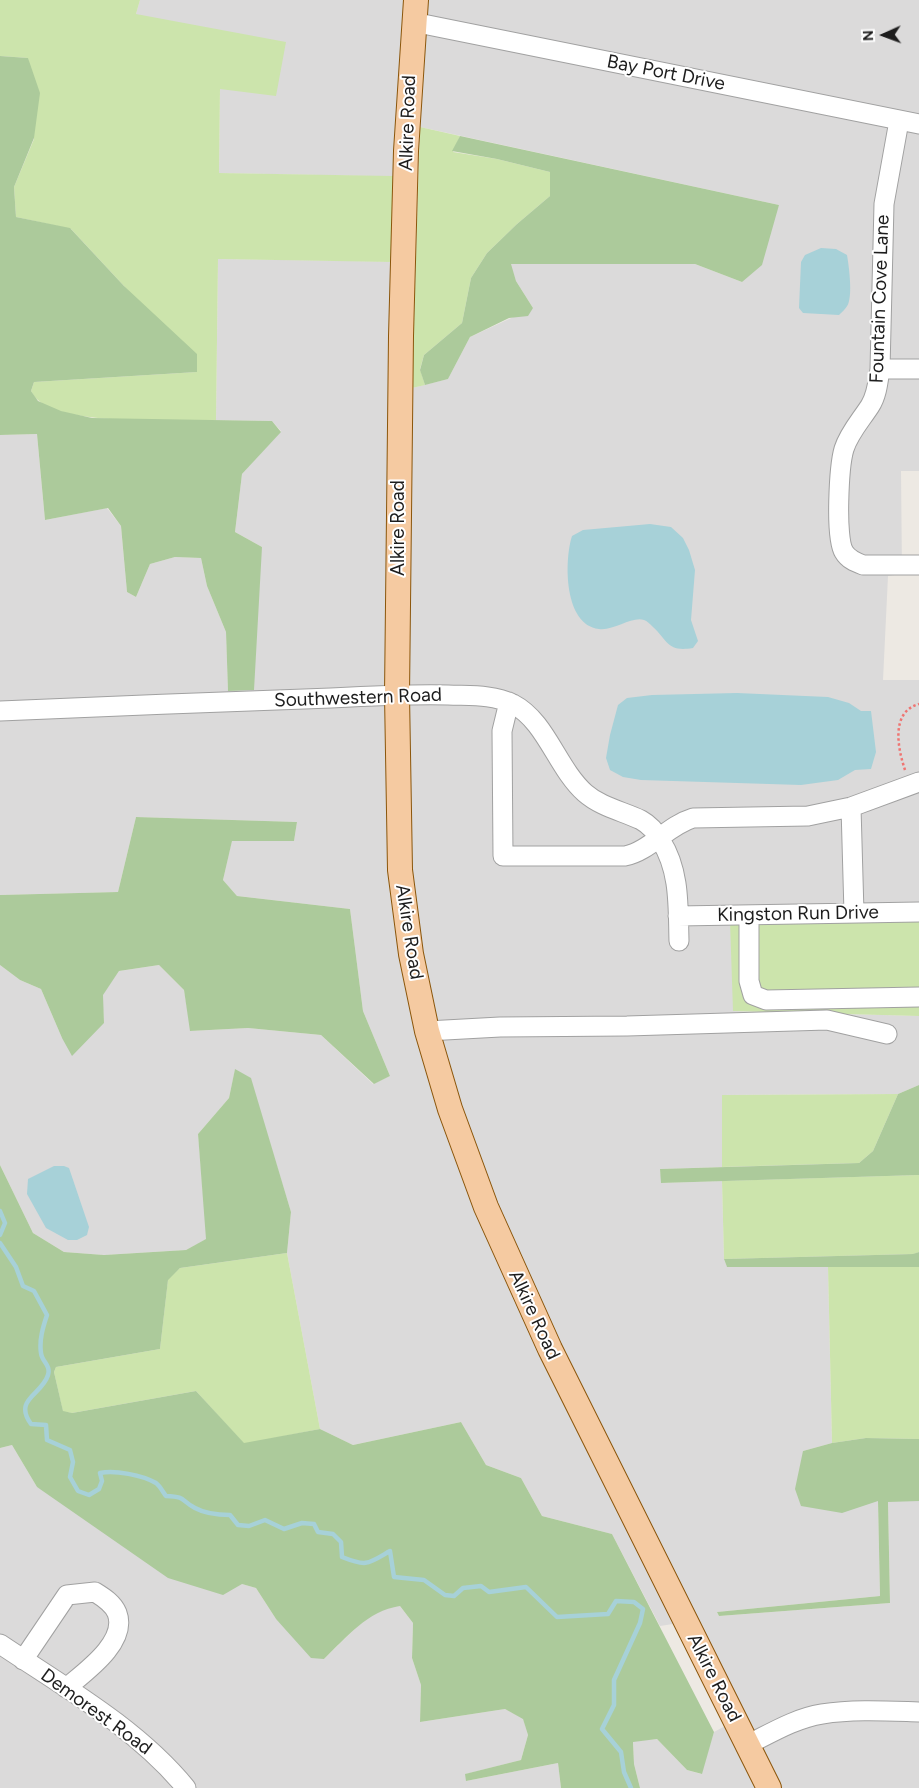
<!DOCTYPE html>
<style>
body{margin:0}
#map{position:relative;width:919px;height:1788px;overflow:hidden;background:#ede9e3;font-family:Figtree,sans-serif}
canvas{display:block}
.north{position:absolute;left:859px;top:10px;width:50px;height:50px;-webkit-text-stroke:4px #fff;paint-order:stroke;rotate:268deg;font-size:14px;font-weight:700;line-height:20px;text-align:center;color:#1d1d1d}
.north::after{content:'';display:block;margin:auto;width:18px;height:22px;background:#1d1d1d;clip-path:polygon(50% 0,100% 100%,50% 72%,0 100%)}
</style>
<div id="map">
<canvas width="919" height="1788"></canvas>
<div class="north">N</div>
</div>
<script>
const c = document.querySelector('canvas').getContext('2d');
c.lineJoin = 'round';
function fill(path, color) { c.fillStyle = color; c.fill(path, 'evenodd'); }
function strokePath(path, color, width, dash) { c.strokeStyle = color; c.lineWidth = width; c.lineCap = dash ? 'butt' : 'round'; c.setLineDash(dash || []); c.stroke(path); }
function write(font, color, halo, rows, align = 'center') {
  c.font = font + ' Figtree,sans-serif'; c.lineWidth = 4; c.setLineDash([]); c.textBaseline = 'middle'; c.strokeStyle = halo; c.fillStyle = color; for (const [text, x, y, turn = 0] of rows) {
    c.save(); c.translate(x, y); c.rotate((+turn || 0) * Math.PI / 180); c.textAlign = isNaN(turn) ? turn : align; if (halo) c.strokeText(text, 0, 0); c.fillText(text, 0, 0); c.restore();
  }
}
fill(new Path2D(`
 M140 0H919V471H901L902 574 888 576 883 680H919V918L733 1011 919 1016V1085L898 1094 722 1095V1167L660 1169 662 1183 722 1181 724 1259 727 1267H828L832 1443 803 1451 878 1501 880 1596 717 1612 719 1616 890 1603 888 1501H919V1788H640L634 1764 633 1741 657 1739 687 1770 701 1774 714 1732 744 1716 698 1620 660 1626 612 1534 542 1516 521 1478 486 1465 461 1422 353 1445 320 1429 287 1253 291 1212 250 1078 235 1070 229 1098 198 1134 207 1239 186 1250 104 1255 64 1252 33 1233 0 1165V965L20 980 41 989 62 1038 104 1023 102 995 119 971 159 965 184 990 191 1031 248 1028 321 1035 373 1084 390 1076 363 1011 350 909 237 896 223 880 232 840 294 841 297 822 136 817 118 892 0 895V435L37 434 45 520 107 508 121 526 127 592 136 597 150 564 175 557 201 558 207 586 226 632 228 690 262 547 235 532 242 474 281 431 272 421 216 420 218 259 416 262 412 388 448 379 470 337 533 308 516 281 510 264H695L742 282 779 205 420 127 418 177 219 173 220 89 136 14Z
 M12 1445 37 1487 242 1584 256 1588 276 1619 324 1659 364 1620 385 1608 400 1606 413 1623 412 1658 421 1685 420 1722 505 1709 523 1718 528 1735 521 1760 466 1774V1781L558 1763 561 1788H0V1448Z`), '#dbdada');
fill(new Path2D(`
 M0 0H140L136 14 286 42 276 96 220 89 219 173 393 176 392 262 218 259 216 420C177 420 65 426 38 400 35 398 33 394 31 391L34 382 197 372 124 286 71 229 16 217 14 187 34 139 28 58 0 56Z
 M420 127 460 136 453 152 497 159 550 172V196L517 224 487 253 471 278 462 323 424 355 420 369 425 385 412 388Z
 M919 918V1016L733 1011 730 921Z
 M898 1094 873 1151 859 1163 722 1167V1095Z
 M919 1175V1252L914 1254 724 1259 722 1181Z
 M287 1253 320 1429 244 1444 196 1391 72 1413 63 1412 54 1372 56 1367 160 1349 168 1279 180 1268Z
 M828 1267H919V1439L866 1438 832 1443Z`), '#cce4ac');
fill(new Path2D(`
 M0 56 28 58 40 93 34 138 14 187 16 217 70 228 124 286 197 354V372L34 382 31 391 38 401 61 411 92 418 272 421 281 432 242 474 235 532 262 547 254 690 228 691 226 632 207 586 201 558 175 557 150 564 136 597 127 592 121 526 108 508 45 520 37 434 0 435Z
 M460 136 779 205 762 265 742 282 695 264H511L516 281 533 308 528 316 509 318 470 337 448 379 425 385 420 370 424 355 462 323 471 278 487 253 517 224 550 196V172L497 159 452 151Z
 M136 817 297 822 294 841H232L223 880 237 896 350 909 363 1011 390 1076 374 1084 321 1035 248 1028 190 1031 184 990 159 965 119 971 103 995 104 1023 72 1056 62 1038 41 989 20 980 0 965V895L118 892Z
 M235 1069 251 1078 291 1212 287 1253 180 1268 168 1280 160 1349 56 1367 54 1372 63 1411 72 1413 196 1391 244 1443 320 1429 353 1445 461 1422 486 1465 521 1478 542 1516 612 1534 714 1732 702 1774 687 1770 657 1739 633 1742 634 1764 640 1788H561L558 1763 466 1781 465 1774 521 1760 528 1735 523 1719 505 1709 420 1722 421 1685 412 1658 413 1623 400 1606C367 1611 347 1637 324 1659L311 1658 276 1619 256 1588 242 1584 223 1595 168 1578 37 1487 12 1445 0 1448V1165L33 1233 64 1252 104 1255 186 1250 206 1239 198 1134 229 1098Z
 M919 1085V1175L661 1183 660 1169 859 1163 873 1151 898 1094Z
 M919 1252V1267H727L724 1259 913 1254Z
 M866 1438 919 1439V1501L888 1502 890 1603 719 1616 717 1612 880 1596 878 1501 842 1513 801 1506 795 1489 803 1451 832 1443Z`), '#acca9b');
fill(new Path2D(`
 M821 248 836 249 847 255C849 266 852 291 849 301 848 307 843 311 839 315L803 313 799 308 801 262 805 255Z
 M650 524 671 527 683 538 689 550 695 570 691 620 698 641 693 648C667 652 669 642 653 627 650 624 647 621 644 620 632 616 614 631 599 629 564 625 564 561 572 536L583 530Z
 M737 693 828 697 849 703 861 711H871L876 752 871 769 855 770 838 780 801 785 641 780 623 777 610 770 606 758 610 735 618 705 627 698 652 695Z
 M54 1166H64L69 1168 89 1227 87 1235 77 1240H68L46 1228 27 1194 28 1179Z`), '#a7d1d8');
strokePath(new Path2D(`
 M0 1211 5 1223 0 1235
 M0 1243 16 1267 23 1286 34 1291 47 1315C43 1327 39 1340 41 1353 42 1362 51 1365 48 1375 42 1395 13 1399 31 1424L46 1425 47 1440 70 1450 73 1462 70 1477 78 1491 89 1495 99 1489 102 1481 100 1473C115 1470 142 1475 156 1483 160 1486 163 1492 166 1496 187 1497 180 1500 195 1508 206 1514 218 1515 230 1515L238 1525 249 1526 265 1520 284 1529 302 1523 314 1524 318 1532 333 1534 341 1542 342 1557C367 1567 368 1564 390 1551L394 1577 424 1580 445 1595 454 1596 463 1588 481 1586 489 1592 526 1587 557 1617 608 1614 616 1601 634 1602 643 1609 640 1623 614 1680V1705L602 1729 621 1752 624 1772 631 1788`), '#a7d1d8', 4.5);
const minor = new Path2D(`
 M413 22 919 124
 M899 121 884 204 880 369C878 382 877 395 870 406 861 420 849 433 844 449 839 466 835 538 844 552 848 559 855 562 863 565H919
 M880 369H919
 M509 702 502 731 503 856H625C650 851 667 826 693 818L808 816 851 807 919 782
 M0 711C110 706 221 702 331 698 370 696 409 694 448 695 470 696 492 694 513 704 546 721 557 768 585 793 601 807 622 811 641 820 650 825 656 832 661 841 680 871 678 906 679 941
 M851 807 854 913
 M749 915V981L753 995 766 1000 919 997
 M678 916 919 912
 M427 1031 500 1027 627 1026 827 1020 887 1034
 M0 1644C64 1687 137 1728 186 1788
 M23 1660 67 1595 95 1592C103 1597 113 1603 117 1613 128 1642 85 1672 66 1688
 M747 1745C771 1733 796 1718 822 1714 854 1709 887 1711 919 1712`);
const major = new Path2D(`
 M416 0 406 151 401 336 397 695 400 870 411 954 427 1031 450 1109 486 1207 550 1349 769 1788`);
strokePath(minor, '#a1a1a1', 21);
strokePath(major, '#8b560b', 26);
strokePath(new Path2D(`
 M905 770C898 749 890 712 919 704`), '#ef7572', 2.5, [2.5, 2.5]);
strokePath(minor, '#fff', 19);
strokePath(major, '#f5caa1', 24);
write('19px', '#1d1d1d', '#fff', [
 ["Bay Port Drive",666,73,11],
 ["Alkire Road",408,123,-88],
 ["Fountain Cove Lane",880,299,-88],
 ["Alkire Road",398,528,-90],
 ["Southwestern Road",358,698,-2],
 ["Kingston Run Drive",798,914,-1],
 ["Alkire Road",409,932,81],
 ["Alkire Road",534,1315,65],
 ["Alkire Road",714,1678,63],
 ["Demorest Road",96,1712,36]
]);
</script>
